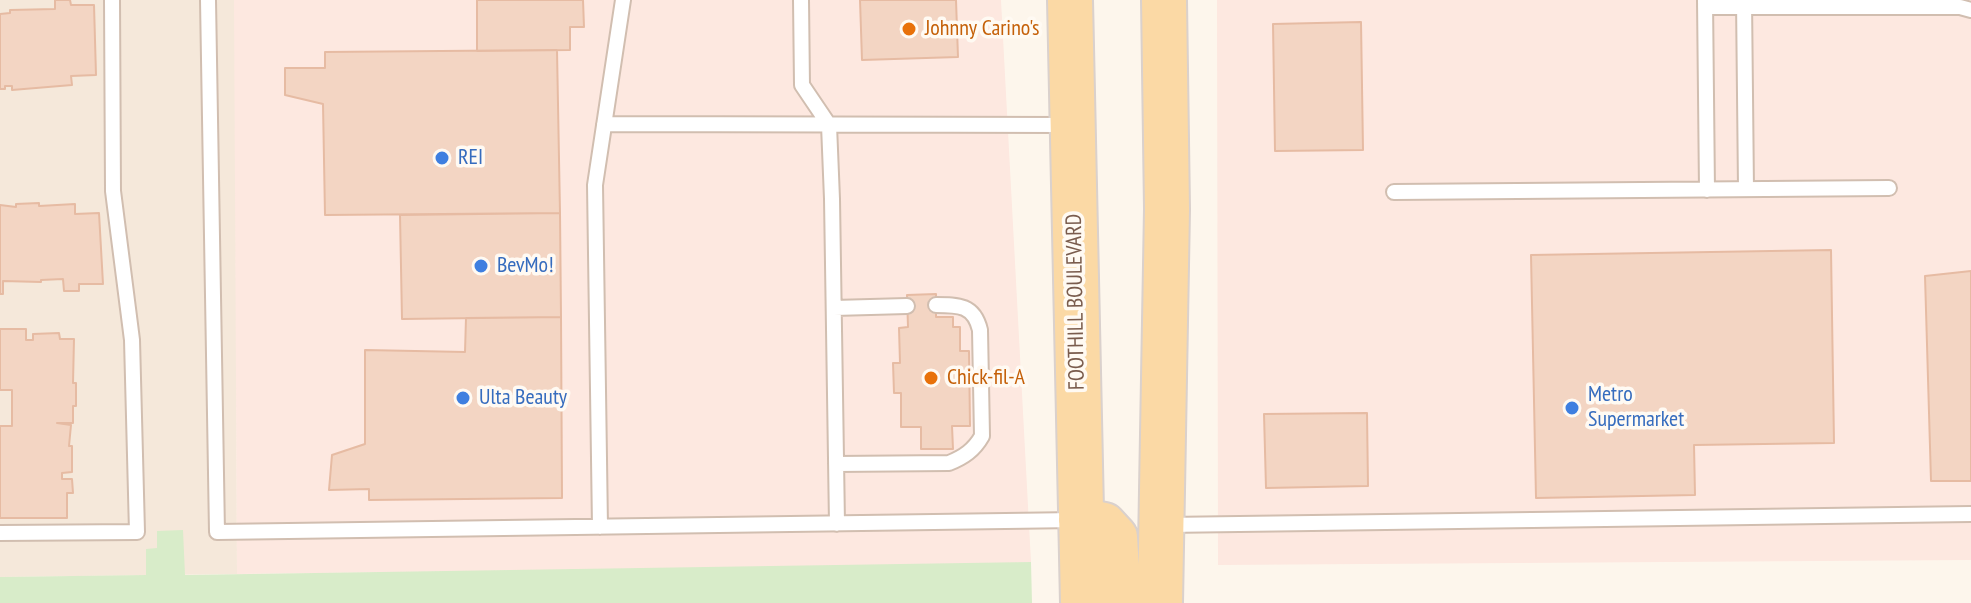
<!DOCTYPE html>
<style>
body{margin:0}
canvas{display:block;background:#fdf6ec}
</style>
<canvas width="1971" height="603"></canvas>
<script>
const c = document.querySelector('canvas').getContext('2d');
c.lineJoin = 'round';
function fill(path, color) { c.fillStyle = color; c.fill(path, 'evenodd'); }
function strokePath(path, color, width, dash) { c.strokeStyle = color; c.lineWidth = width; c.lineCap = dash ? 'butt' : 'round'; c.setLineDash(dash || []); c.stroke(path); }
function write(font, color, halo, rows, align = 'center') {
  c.font = font + ' "PT Sans Narrow",sans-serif'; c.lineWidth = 7; c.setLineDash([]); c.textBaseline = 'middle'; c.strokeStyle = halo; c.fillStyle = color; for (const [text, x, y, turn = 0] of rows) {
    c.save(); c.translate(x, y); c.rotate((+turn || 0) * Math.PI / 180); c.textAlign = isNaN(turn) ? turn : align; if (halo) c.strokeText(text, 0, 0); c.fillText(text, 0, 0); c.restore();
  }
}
fill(new Path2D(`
 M0 0H235L237 574 0 577Z`), '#f5e8da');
fill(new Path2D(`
 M234 0H1001L1031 562 979 565 237 574Z
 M1217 0H1971V560L1218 565Z`), '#fde8e0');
fill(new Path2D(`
 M183 530 185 575 1031 562 1032 603H0V577L146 575V549L157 548V531Z`), '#d8ecc9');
const building = new Path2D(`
 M55 0H70L71 5H94L96 75 71 76 72 85 12 90V86H5V89H0V14L10 13V10L55 9Z
 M477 0H583L584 27H570V50L477 51Z
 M860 0H956L958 57 862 60Z
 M1361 22 1363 150 1275 151 1273 24Z
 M557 50 560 213 325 215 323 104 285 95V68H325V52Z
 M39 203V206L75 204V214L99 213 103 284H79V291H64L63 279 41 280V282L3 281V294H0V205L16 207V204Z
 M560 213 561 317 402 319 400 215Z
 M1831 250 1834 443 1694 445 1695 495 1536 498 1531 255Z
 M1971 271V481H1931L1925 276Z
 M936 294V317H953V327H960V351H969L970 426H952L953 449H921V427H901V393H894L893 363H900L899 328 908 327 907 295Z
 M561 317 562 498 369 500V489L329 490 332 455 365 444V350L465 352 466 318Z
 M0 329H26V340H33V334L59 333 60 339H74L73 383H76V406H73V423H57L71 425 69 446H72V472L62 473V479H72L73 493H67V518H0V426H12V390H0Z
 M1367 413 1368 486 1266 488 1264 414Z`);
fill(building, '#f3d5c3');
strokePath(building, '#e6bba3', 2);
const lane = new Path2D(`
 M208 0 217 532 1077 520
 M801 0 802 85 829 125 832 199 837 524
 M1705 0 1707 190
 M1744 0 1746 189
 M1705 7H1960L1971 10
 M604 124 1068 125
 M1394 192 1889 188
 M834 308 907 306
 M836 464 949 463C964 457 974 450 982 436L980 330C974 305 959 305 936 305
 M1166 525 1971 514
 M600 527 595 185 623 0
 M0 533 137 532 132 340 113 191 112 0`);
const primary = new Path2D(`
 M1070 0 1083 603
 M1081 520 1104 525 1115 537 1119 603
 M1160 603 1167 209 1164 0`);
strokePath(lane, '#d1beb0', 18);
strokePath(primary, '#dad1cd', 48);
strokePath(lane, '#fff', 14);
strokePath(primary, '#fbd9a5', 44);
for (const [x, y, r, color] of [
 [909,29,8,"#e8710a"],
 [442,158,8,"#3f7fe0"],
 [481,266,8,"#3f7fe0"],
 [931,378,8,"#e8710a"],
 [463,398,8,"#3f7fe0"],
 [1572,408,8,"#3f7fe0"]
]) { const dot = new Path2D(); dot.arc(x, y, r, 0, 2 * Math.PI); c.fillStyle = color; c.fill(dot); strokePath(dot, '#fffaf3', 3); }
write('22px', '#c56008', '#fffaf3', [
 ["Johnny Carino's",925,29],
 ["Chick-fil-A",947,378]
], 'left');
write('22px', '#366cbe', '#fffaf3', [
 ["REI",458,158],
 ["BevMo!",497,266],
 ["Metro",1588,395],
 ["Supermarket",1588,420],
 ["Ulta Beauty",479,398]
], 'left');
write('22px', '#7a5c4d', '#fffaf3', [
 ["FOOTHILL BOULEVARD",1076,302,-91]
]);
</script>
